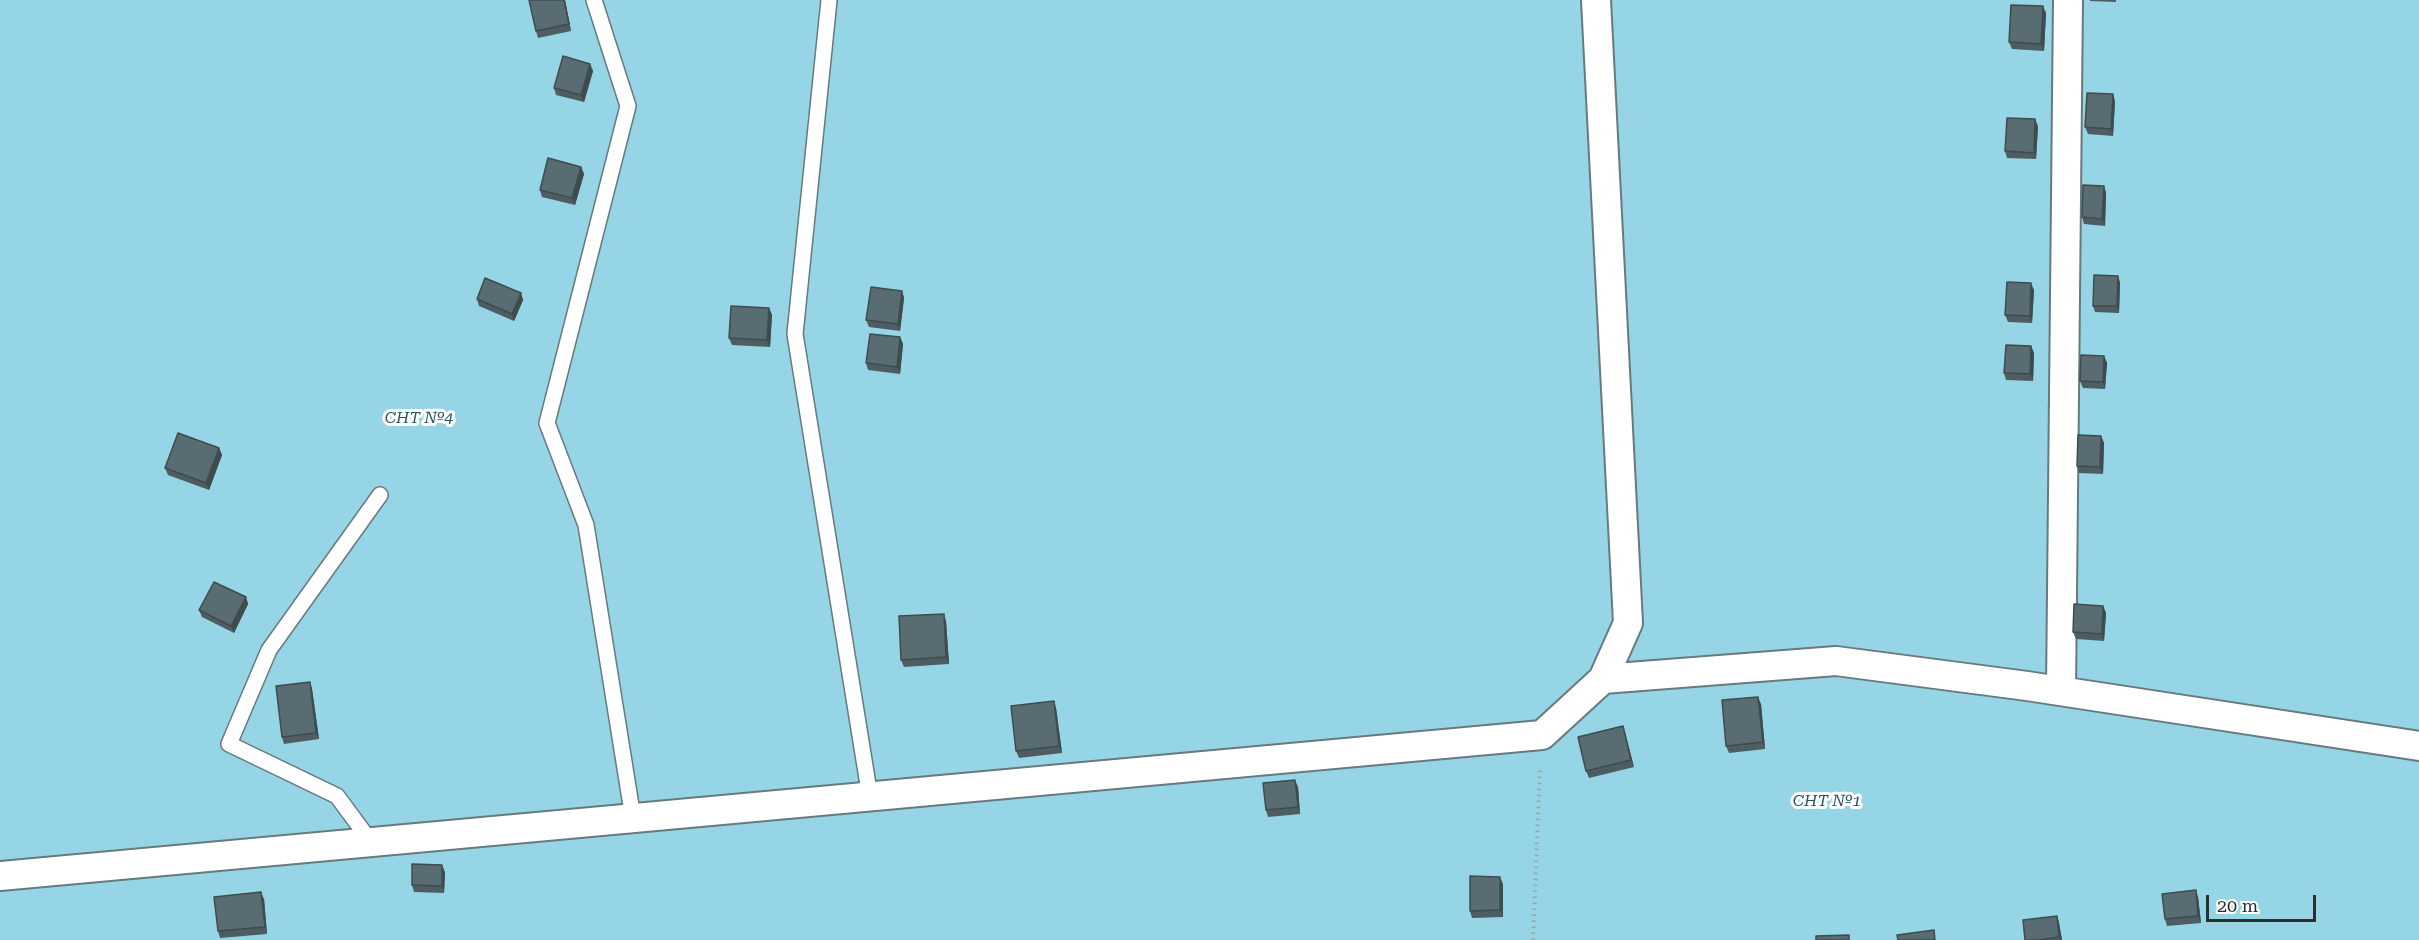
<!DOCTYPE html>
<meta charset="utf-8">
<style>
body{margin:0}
#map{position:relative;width:2419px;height:940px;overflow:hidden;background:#d2e7ed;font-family:"Roboto Serif",serif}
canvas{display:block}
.scale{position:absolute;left:2206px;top:895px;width:110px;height:27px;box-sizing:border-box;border:3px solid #283032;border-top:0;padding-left:8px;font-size:18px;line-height:21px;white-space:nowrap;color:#283032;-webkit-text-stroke:4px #fff;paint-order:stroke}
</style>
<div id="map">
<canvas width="2419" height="940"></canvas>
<div class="scale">20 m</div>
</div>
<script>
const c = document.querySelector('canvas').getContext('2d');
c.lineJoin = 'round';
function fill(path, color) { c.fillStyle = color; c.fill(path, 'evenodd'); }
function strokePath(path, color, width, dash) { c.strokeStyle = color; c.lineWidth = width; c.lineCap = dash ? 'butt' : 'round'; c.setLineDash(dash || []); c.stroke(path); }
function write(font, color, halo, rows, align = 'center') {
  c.font = font + ' "Roboto Serif",serif'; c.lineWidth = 6; c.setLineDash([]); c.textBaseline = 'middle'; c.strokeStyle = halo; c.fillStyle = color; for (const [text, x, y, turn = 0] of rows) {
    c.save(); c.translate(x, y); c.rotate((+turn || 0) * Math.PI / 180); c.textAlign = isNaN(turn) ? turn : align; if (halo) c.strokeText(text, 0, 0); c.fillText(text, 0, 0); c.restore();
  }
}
fill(new Path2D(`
 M0 0H2419V940H0Z`), '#96d5e5');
const lane = new Path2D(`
 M594 0 628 106 547 423 586 525 633 818
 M829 0 795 334 870 797
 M371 842 337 796 229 744 269 650 380 495`);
const street = new Path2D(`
 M1596 0 1628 623 1603 679
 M2061 691 2068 0
 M0 876 1542 735 1603 679 1836 661 2027 686 2419 746`);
strokePath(lane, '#667a7f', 18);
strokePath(street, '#667a7f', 32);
strokePath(new Path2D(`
 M1533 940 1540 767`), '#95a5aa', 4, [1.5, 4.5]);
strokePath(lane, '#fff', 15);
strokePath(street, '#fff', 28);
fill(new Path2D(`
 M529 0H565L571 31 538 38 536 31Z
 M2090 0H2116V2L2090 1Z
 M2046 13 2044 51 2012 49 2009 42Z
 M590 64 593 71 584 102 556 95 554 88Z
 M2115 101 2113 136 2088 134 2085 127Z
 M2038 126 2036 159 2007 158 2005 151Z
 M581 167 584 174 575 205 542 197 540 190Z
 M2104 186 2106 193 2105 226 2084 224 2082 217Z
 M2118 276 2120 283 2119 313 2095 312 2093 306Z
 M2034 290 2032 323 2008 322 2005 315Z
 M902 291 904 298 900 331 869 327 866 320Z
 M521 293 523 300 514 321 479 306 477 299Z
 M769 308 772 315 770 347 732 345 729 338Z
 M900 337 903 344 900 374 868 370 866 363Z
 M2031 346 2034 353 2033 381 2006 380 2004 373Z
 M2104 356 2107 363 2105 389 2083 388 2080 381Z
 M2101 436 2104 443 2103 474 2079 473 2077 466Z
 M219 448 222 455 209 490 168 475 165 468Z
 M246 597 248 604 234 633 202 617 199 610Z
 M2103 606 2106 613 2104 641 2076 639 2073 632Z
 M946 621 949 664 904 667 901 660Z
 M310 682 312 689 319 739 284 744 282 737Z
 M1761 704 1765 749 1729 753 1726 746Z
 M1056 708 1062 753 1019 758 1016 751Z
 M1625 733 1634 767 1589 778 1586 771Z
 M1298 787 1300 814 1268 817 1266 810Z
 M445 872 444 893 414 892 412 885Z
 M1503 884V917L1472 918 1470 911Z
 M2198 897 2201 923 2167 926 2165 919Z
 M264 899 267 934 220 938 218 931Z
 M2057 916 2059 923 2062 940H2025Z`), '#4d5d61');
fill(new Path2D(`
 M564 0H565L571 31 569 24Z
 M2043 6 2046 13 2044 51 2041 44Z
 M590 64 593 71 584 102 581 95Z
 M2113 94 2115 101 2113 136 2111 129Z
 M2035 119 2038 126 2036 159 2034 153Z
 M581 167 584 174 575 205 572 198Z
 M2104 186 2106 193 2105 226 2102 219Z
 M2118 276 2120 283 2119 313 2117 306Z
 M2031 283 2034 290 2032 323 2030 316Z
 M902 291 904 298 900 331 898 324Z
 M521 293 523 300 514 321 512 314Z
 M769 308 772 315 770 347 767 340Z
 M900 337 903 344 900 374 897 367Z
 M2031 346 2034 353 2033 381 2030 374Z
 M2104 356 2107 363 2105 389 2103 382Z
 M2101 436 2104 443 2103 474 2100 467Z
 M219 448 222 455 209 490 206 483Z
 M246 597 248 604 234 633 231 626Z
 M2103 606 2106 613 2104 641 2102 634Z
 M944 614 946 621 949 664 946 657Z
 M310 682 312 689 319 739 316 733Z
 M1758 697 1761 704 1765 749 1763 742Z
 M1054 701 1056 708 1062 753 1059 746Z
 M1623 726 1625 733 1634 767 1631 760Z
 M1295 780 1298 787 1300 814 1298 807Z
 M442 865 445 872 444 893 442 886Z
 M1500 877 1503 884V917L1500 910Z
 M2196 890 2198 897 2201 923 2198 916Z
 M261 892 264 899 267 934 265 927Z
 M2057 916 2059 923 2062 940H2061L2059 937Z`), '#3e4c4f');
const building = new Path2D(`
 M529 0H564L569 24 536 31Z
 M2011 5 2043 6 2041 44 2009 42Z
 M563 56 590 64 581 95 554 88Z
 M2087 93 2113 94 2111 129 2085 127Z
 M2007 118 2035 119 2034 153 2005 151Z
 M548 158 581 167 572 198 540 190Z
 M2083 185 2104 186 2102 219 2082 217Z
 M2094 275 2118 276 2117 306H2093Z
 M485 278 521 293 512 314 477 299Z
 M2007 282 2031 283 2030 316 2005 315Z
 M871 287 902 291 898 324 866 320Z
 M731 306 769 308 767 340 729 338Z
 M870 334 900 337 897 367 866 363Z
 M2006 345 2031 346 2030 374 2004 373Z
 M2081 355 2104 356 2103 382 2080 381Z
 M178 433 219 448 206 483 165 468Z
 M2078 435 2101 436 2100 467 2077 466Z
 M214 582 246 597 231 626 199 610Z
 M2074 604 2103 606 2102 634 2073 632Z
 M944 614 946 657 901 660 899 616Z
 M310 682 316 733 282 737 276 686Z
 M1758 697 1763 742 1726 746 1722 700Z
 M1054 701 1059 746 1016 751 1011 706Z
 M1623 726 1631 760 1586 771 1578 737Z
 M1295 780 1298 807 1266 810 1263 783Z
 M412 864 442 865V886L412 885Z
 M1470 876 1500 877V910L1470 911Z
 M2196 890 2198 916 2165 919 2162 894Z
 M261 892 265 927 218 931 214 897Z
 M2057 916 2059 937 2039 940H2025L2023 920Z
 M1934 930 1935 940H1898L1897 935Z
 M1849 935V940H1816V936Z`);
fill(building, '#596c71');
strokePath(building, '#3e4c4f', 1.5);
write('italic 16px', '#26545f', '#fff', [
 ["СНТ №4",419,418],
 ["СНТ №1",1827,801]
]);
</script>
